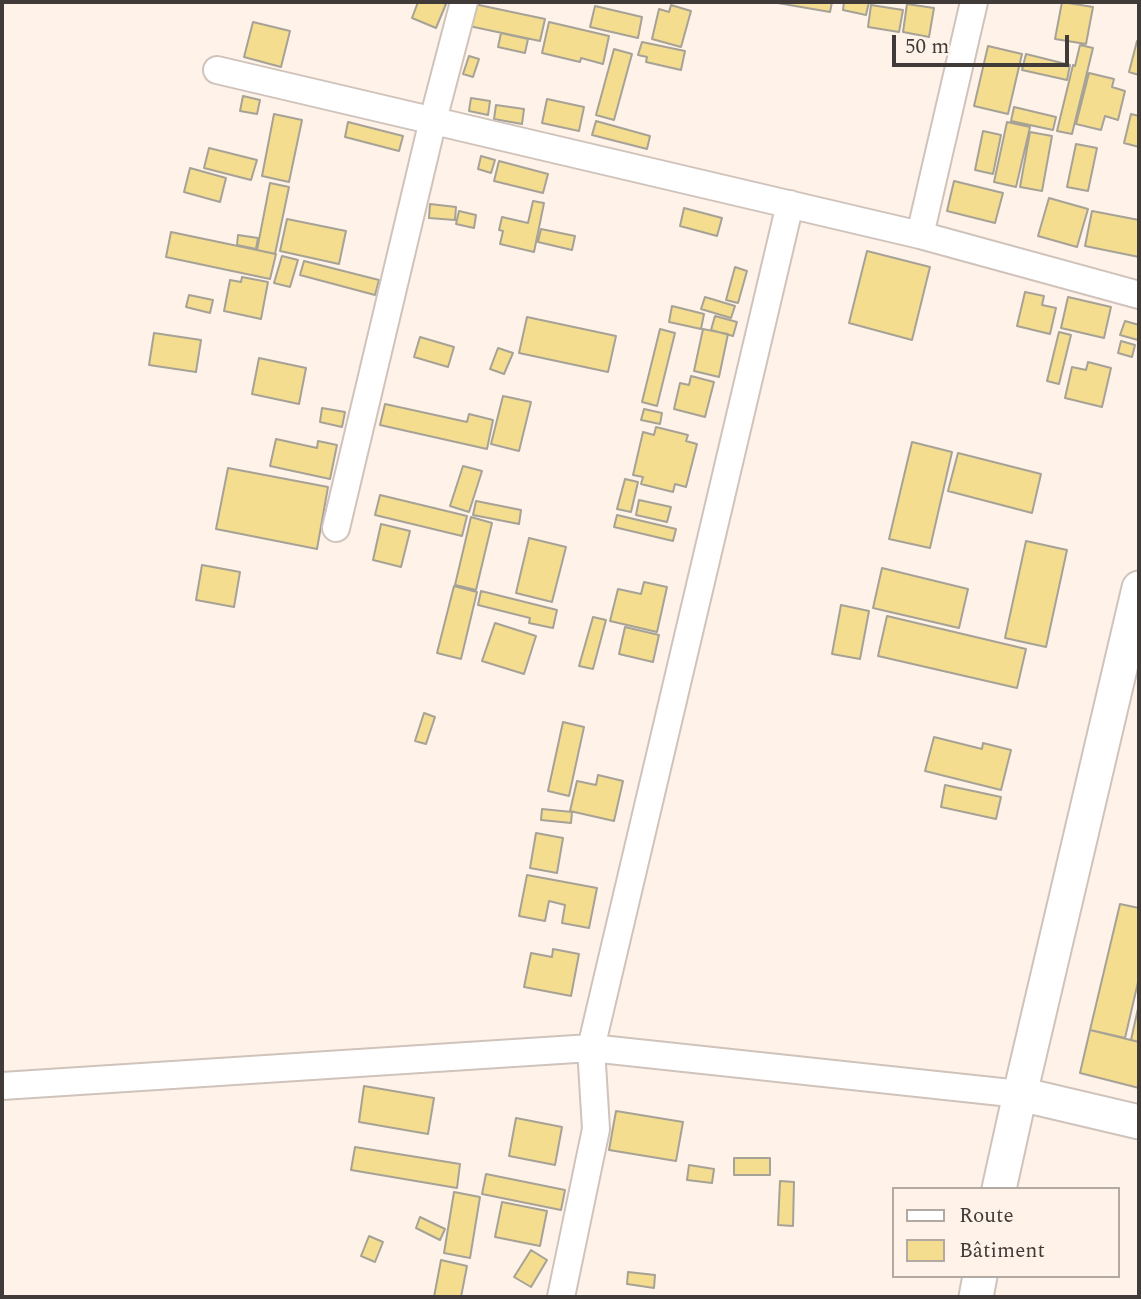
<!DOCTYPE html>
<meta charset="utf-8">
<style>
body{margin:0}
#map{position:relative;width:1141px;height:1299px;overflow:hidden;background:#fef2e9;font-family:Spectral,serif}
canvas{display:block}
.frame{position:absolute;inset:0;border:4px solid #403b38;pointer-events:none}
.legend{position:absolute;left:892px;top:1187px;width:228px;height:91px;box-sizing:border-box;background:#fef2e9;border:2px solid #b2a9a2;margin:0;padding:9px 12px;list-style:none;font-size:21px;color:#403b38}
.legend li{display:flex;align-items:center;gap:14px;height:35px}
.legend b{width:35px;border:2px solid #b2a9a2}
.scale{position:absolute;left:892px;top:35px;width:177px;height:32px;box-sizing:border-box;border:4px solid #403b38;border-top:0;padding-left:9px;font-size:21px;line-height:24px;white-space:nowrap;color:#403b38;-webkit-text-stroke:5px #fef2e9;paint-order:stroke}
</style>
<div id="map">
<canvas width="1141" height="1299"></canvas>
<div class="frame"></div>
<ul class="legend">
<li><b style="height:9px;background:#fff"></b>Route</li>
<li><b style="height:19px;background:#f5dd90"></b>Bâtiment</li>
</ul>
<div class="scale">50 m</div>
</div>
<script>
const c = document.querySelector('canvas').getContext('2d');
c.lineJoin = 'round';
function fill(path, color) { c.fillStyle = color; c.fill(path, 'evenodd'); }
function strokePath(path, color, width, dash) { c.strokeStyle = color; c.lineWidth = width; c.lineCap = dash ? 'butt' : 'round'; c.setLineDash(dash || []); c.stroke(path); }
const building = new Path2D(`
 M418 2H441L446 4 436 28 412 18Z
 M772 2H832L830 12Z
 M844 2H869L866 15 843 10Z
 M1062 2 1093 7 1086 44 1055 39Z
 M474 4 545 19 540 41 469 26Z
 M907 4 934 8 929 37 903 32Z
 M671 5 691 11 681 47 652 39 659 9 669 12Z
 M871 5 903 10 899 32 868 27Z
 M595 6 642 17 638 38 590 27Z
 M253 22 290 31 281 67 244 57Z
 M549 22 609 36 603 64 581 58 580 62 542 53Z
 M501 33 528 39 525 53 498 47Z
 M1137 41H1139V75L1129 72Z
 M642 42 685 51 681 70 646 62 647 57 638 55Z
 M1080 45 1093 48 1072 134 1057 131 1073 65 1075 66Z
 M988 46 1022 54 1008 114 974 106Z
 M614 49 632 54 614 120 596 115Z
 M1026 54 1070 65 1067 80 1022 70Z
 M469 56 479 59 473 77 463 74Z
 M1089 73 1114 79 1112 87 1125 91 1118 120 1105 116 1101 130 1076 124Z
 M243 96 260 100 257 114 240 111Z
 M471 98 490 101 488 115 469 111Z
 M547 99 584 107 579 131 542 123Z
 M496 105 524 109 522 124 494 119Z
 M1014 107 1056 117 1053 130 1011 121Z
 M274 114 302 120 289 182 262 176Z
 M1131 114 1139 116V147L1124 143Z
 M596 121 650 136 647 149 592 135Z
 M348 122 403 136 399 151 345 137Z
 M1007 122 1030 127 1016 187 994 182Z
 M983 131 1001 135 993 174 975 170Z
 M1030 132 1052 136 1042 191 1020 187Z
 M1076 144 1097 148 1088 191 1067 187Z
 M209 148 257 160 251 180 204 168Z
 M481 156 495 160 491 173 478 169Z
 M499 161 548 174 543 193 494 181Z
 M190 168 226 178 220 202 184 192Z
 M954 181 1003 193 995 223 947 211Z
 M270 183 289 187 275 254 257 250Z
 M1049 198 1088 209 1077 247 1038 236Z
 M533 201 544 203 534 252 500 244 503 231 499 230 502 217 528 223Z
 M430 204 456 207 455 220 429 218Z
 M684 208 722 218 717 236 680 226Z
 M459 211 476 215 474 228 456 224Z
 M1092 211 1139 220V257L1085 246Z
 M287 219 346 231 339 264 280 251Z
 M541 229 575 236 572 250 538 242Z
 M171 232 276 254 270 279 166 257Z
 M238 235 258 238 256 249 237 245Z
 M867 251 930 267 912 340 849 323Z
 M282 256 298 260 290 287 274 283Z
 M304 261 379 280 375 295 300 275Z
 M735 267 747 271 738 303 726 300Z
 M242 277 268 282 261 319 224 311 230 280 241 282Z
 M1025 292 1044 296 1042 305 1056 308 1050 334 1017 326Z
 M189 295 213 300 210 313 186 307Z
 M705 297 735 306 731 318 701 309Z
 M1068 297 1111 307 1104 338 1061 328Z
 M672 306 704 314 701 329 669 322Z
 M715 316 737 322 733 336 711 330Z
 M527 317 616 336 608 372 519 353Z
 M1125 321 1139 325 1138 340 1120 335Z
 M660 329 675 333 657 406 642 402Z
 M703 329 728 334 719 377 694 371Z
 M1059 332 1071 335 1059 384 1047 381Z
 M154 333 201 340 196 372 149 365Z
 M420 337 454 347 448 367 414 357Z
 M1121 341 1135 345 1132 357 1118 353Z
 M498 348 513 353 504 374 490 369Z
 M259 358 306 368 299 404 252 394Z
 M1088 362 1111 368 1102 407 1065 398 1072 367 1086 370Z
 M691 376 714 382 705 417 674 409 680 383 689 385Z
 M503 396 531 402 519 451 491 444Z
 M385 404 467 422 469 414 493 420 487 449 380 425Z
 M322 408 345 412 342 427 320 422Z
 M644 409 662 413 660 424 641 420Z
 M656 427 688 435 686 441 697 444 686 487 675 484 673 492 641 484 643 477 633 475 643 432 654 435Z
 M276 439 317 448 318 441 337 445 330 479 270 466Z
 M912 442 952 452 930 548 889 539Z
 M958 453 1041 474 1032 513 948 491Z
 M463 466 482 471 469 512 450 506Z
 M228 468 328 487 317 549 216 529Z
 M625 479 638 482 631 512 617 509Z
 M380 495 467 516 462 536 375 515Z
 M639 500 671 507 667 522 636 515Z
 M476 501 521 510 519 524 473 515Z
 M617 515 676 529 673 541 614 527Z
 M471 517 492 523 476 590 455 585Z
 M381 524 410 531 401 567 373 560Z
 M529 538 566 547 552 602 516 593Z
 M1026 541 1067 550 1046 647 1005 638Z
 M202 565 240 572 234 607 196 600Z
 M882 568 968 589 959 628 873 608Z
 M644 582 667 587 657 632 610 621 618 589 641 594Z
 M454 586 477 592 461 659 437 653Z
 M481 591 557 610 553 628 529 623 530 618 478 605Z
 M841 605 869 611 860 659 832 654Z
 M887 616 1026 649 1017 688 878 656Z
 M593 617 606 620 593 669 579 666Z
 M495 623 536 636 524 674 482 661Z
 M625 627 659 635 653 662 619 654Z
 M424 713 435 717 426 744 415 741Z
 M563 722 584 727 569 796 548 791Z
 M934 737 982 749 983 743 1011 750 1001 790 925 771Z
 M598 775 623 781 614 821 570 811 577 781 596 785Z
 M945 785 1001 797 996 819 941 807Z
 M542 809 572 812 571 823 541 820Z
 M536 833 563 838 557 873 530 868Z
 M527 875 597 888 589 928 562 923 565 905 549 901 545 921 519 916Z
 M1120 904 1139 908V978L1125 1038 1090 1030Z
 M553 949 579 954 571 996 524 987 531 953 552 957Z
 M1139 1004V1042L1131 1040Z
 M1090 1030 1139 1042V1088L1080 1073Z
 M364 1086 434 1098 428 1134 359 1122Z
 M616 1111 683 1122 676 1161 609 1150Z
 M516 1118 562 1127 555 1165 509 1156Z
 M355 1147 460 1164 457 1188 351 1170Z
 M734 1158H770V1175H734Z
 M689 1165 714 1169 712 1183 687 1180Z
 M486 1174 565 1190 561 1210 482 1194Z
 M780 1181 794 1182 793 1226 778 1225Z
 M454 1192 480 1197 470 1258 444 1253Z
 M502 1202 547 1211 540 1246 495 1237Z
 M420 1217 445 1229 440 1240 416 1228Z
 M369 1236 383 1242 375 1262 361 1256Z
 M531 1250 547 1260 531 1287 514 1277Z
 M441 1260 467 1266 461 1297H434Z
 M628 1272 655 1275 654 1288 627 1284Z`);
fill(building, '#f5dd90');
strokePath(building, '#a6a296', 2);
const minor = new Path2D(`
 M217 70 920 235 1139 295
 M920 235 974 2
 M336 528 433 120 464 2
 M2 1086 591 1048 1020 1094
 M561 1297 596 1129 591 1048 790 204`);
const tertiary = new Path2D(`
 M1020 1094 1139 1122
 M999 1189 1020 1094 1139 588
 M976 1297 980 1276`);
strokePath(minor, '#cfc3bb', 30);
strokePath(tertiary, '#cfc3bb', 37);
strokePath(minor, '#fff', 26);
strokePath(tertiary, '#fff', 33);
</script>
